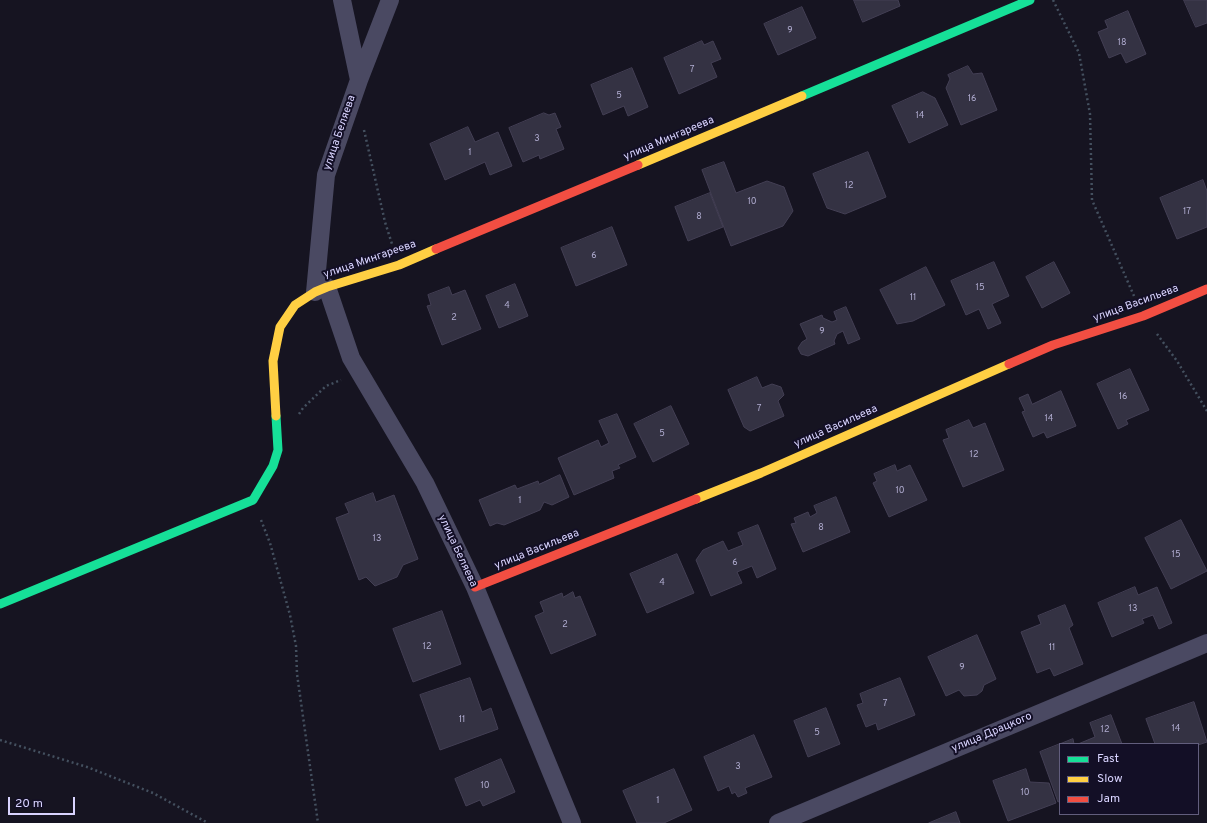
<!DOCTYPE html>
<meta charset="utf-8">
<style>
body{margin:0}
#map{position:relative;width:1207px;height:823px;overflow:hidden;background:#161421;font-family:Overpass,sans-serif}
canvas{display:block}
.legend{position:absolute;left:1059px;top:743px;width:140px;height:72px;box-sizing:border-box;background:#130f26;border:1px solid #625e7d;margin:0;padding:5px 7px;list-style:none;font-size:12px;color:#d9d4ff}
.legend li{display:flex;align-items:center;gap:8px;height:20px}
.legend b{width:20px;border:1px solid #625e7d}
.scale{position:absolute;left:8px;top:797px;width:67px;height:18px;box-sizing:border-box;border:2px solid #d9d4ff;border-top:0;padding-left:5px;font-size:12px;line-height:14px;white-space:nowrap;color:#d9d4ff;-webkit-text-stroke:3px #130f26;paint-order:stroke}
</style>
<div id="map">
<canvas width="1207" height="823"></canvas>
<ul class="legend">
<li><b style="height:5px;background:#16e098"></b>Fast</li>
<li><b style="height:5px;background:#ffcf43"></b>Slow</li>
<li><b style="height:5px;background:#f24e42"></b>Jam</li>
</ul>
<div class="scale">20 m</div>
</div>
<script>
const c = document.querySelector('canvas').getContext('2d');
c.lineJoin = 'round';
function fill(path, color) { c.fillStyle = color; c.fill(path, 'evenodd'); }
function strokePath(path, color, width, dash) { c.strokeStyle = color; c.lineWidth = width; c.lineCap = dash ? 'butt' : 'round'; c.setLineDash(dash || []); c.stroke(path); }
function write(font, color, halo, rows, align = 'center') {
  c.font = font + ' Overpass,sans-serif'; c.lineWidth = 4; c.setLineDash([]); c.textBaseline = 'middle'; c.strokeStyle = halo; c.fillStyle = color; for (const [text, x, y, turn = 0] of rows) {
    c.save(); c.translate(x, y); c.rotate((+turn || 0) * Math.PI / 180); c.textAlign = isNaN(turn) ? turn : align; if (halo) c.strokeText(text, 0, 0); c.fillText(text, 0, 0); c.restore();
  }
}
const building = new Path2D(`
 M854 0H898L900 6 863 22Z
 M1184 0H1207V23L1196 27Z
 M802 7 816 38 778 55 764 24Z
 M1128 11 1146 54 1126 63 1121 53 1109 58 1098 32 1108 28 1105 21Z
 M702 41 704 45 713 41 721 59 711 63 717 77 679 94 664 58Z
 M968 66 973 74 982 73 997 110 961 125 946 88 950 79 948 75Z
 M632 68 648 107 628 116 624 106 603 115 591 85Z
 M923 92 935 98 948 125 909 143 892 106Z
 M544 113 549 115 555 113 561 127 556 129 564 149 540 159 539 155 523 162 509 128Z
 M468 127 475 142 498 132 512 166 490 175 485 162 445 180 430 144Z
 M868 152 886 197 845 214 827 208 813 174Z
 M724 162 736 193 767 181 784 187 793 211 783 226 731 246 702 170Z
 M1203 180 1207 191V227L1177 239 1160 198Z
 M710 193 723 227 688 241 675 207Z
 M612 227 627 265 576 286 561 248Z
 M994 262 1009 296 992 304 1001 323 988 329 979 309 966 315 951 281Z
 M1054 262 1070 293 1042 308 1026 277Z
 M926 267 945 305 913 321 897 324 880 290Z
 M515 284 528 316 499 328 486 296Z
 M449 287 452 295 465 290 481 329 442 345 427 306 431 305 428 295Z
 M846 307 860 339 848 344 843 331 837 334 834 341 835 344 808 356 801 354 798 348 802 342 807 339 800 324 822 315 823 318 832 322 837 320 834 312Z
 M1130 369 1149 410 1126 420 1128 424 1118 429 1097 384Z
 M757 377 762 388 772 384 781 387 784 395 778 401 784 416 750 431 744 427 728 390Z
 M1061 391 1076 426 1047 438 1044 432 1033 437 1022 412 1025 411 1019 398 1028 394 1032 404Z
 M671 406 689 444 653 462 634 424Z
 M617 414 636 457 618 465 620 468 612 471 614 478 574 495 558 458 598 440 601 447 609 443 599 421Z
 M969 420 973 428 985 423 1004 470 963 487 943 440 949 438 946 430Z
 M895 465 897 471 910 465 927 500 889 517 873 483 877 481 874 474Z
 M560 475 569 497 552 505 544 502 540 510 504 525 497 523 490 526 479 500 515 485 517 489 538 481 539 484Z
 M373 493 376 502 394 495 418 559 403 565 397 577 375 586 366 577 359 580 336 518 349 513 345 504Z
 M836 497 850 532 803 552 791 524 796 523 794 518 808 512 810 517 817 513 814 506Z
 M1181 520 1207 571 1171 589 1145 538Z
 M758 525 776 569 757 578 752 566 737 572 742 583 711 596 696 560 703 550 723 541 728 551 743 545 738 533Z
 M677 554 694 593 647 613 630 574Z
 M1135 587 1138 595 1157 587 1172 623 1159 629 1153 615 1142 619 1144 623 1112 637 1098 603Z
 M573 592 575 598 580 596 596 635 551 654 535 616 544 612 540 602 562 593 563 597Z
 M1065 605 1073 625 1069 628 1083 664 1054 676 1050 668 1037 673 1021 632 1041 624 1038 616Z
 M442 611 461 664 413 682 393 629Z
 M977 635 996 679 984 685 982 691 977 695 964 696 959 690 946 696 928 657Z
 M470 678 482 712 491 708 498 729 440 750 420 695Z
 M900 678 915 715 878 730 876 723 866 727 857 705 863 703 860 694Z
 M1194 702 1207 742 1198 745V744H1155L1146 719Z
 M826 708 840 744 808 757 794 721Z
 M1111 715 1122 744H1078L1095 737 1090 723Z
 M754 735 772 777 745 788 747 793 738 797 735 792 732 794 729 786 718 791 704 757Z
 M1073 739 1074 744H1060Z
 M1060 744V801L1058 802 1040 752Z
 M501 759 515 792 483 806 480 800 466 806 455 779Z
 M674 769 692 810 664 823H637L623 791Z
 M1026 769 1030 782 1049 783 1056 803 1008 821 993 781Z
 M956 812 960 823H929Z`);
fill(building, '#343243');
strokePath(building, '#433f54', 1);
strokePath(new Path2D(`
 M1053 0 1079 53 1090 114 1092 200 1134 296
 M364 130 385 222 392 244
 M1157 334 1177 361 1207 411
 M299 414 303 408 326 386 341 380
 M261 520 270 543 290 615 296 646 297 674 318 823
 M0 740 87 767 153 793 208 823`), '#44505f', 2.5, [2, 3]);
strokePath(new Path2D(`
 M359 80 390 0
 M327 287 351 358 425 483 475 587 572 823
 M315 292 326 175 359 80 342 0
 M778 823 1207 643`), '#4a4962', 18);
strokePath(new Path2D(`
 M802 96 1030 0
 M0 604 253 500 273 466 278 450 276 416`), '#16e098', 9);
strokePath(new Path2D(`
 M638 165 802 96
 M276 416 273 361 280 327 295 305 315 292 327 287 399 265 436 249
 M696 499 761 473 1009 364`), '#ffcf43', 9);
strokePath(new Path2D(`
 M436 249 638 165
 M1009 364 1053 345 1143 316 1207 289
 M475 587 696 499`), '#f24e42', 9);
write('9px', '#b0acd0', null, [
 ["9",790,31],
 ["18",1122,43],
 ["7",692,70],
 ["5",619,96],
 ["16",972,99],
 ["14",920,116],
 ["3",537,139],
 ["1",470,153],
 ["12",849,186],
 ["10",752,202],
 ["17",1187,212],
 ["8",699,217],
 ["6",594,256],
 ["15",980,288],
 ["11",913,298],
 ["4",507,306],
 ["2",454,318],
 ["9",822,332],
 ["16",1123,397],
 ["7",759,409],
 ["14",1049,419],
 ["5",662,434],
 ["12",974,455],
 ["10",900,491],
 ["1",520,501],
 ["8",821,528],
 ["13",377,539],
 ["15",1176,555],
 ["6",735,563],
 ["4",662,583],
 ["13",1133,609],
 ["2",565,625],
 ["12",427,647],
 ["11",1052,648],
 ["9",962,668],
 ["7",885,704],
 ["11",462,720],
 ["14",1176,729],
 ["12",1105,730],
 ["5",817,733],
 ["3",738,767],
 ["10",485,786],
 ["10",1025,793],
 ["1",658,801]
]);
write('11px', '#d9d4ff', '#130f26', [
 ["улица Беляева",340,133,-71],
 ["улица Мингареева",669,139,-23],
 ["улица Мингареева",370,260,-19],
 ["улица Васильева",1136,304,-20],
 ["улица Васильева",836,427,-24],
 ["улица Васильева",537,550,-22],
 ["улица Беляева",457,551,65],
 ["улица Драцкого",992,733,-23]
]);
</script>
